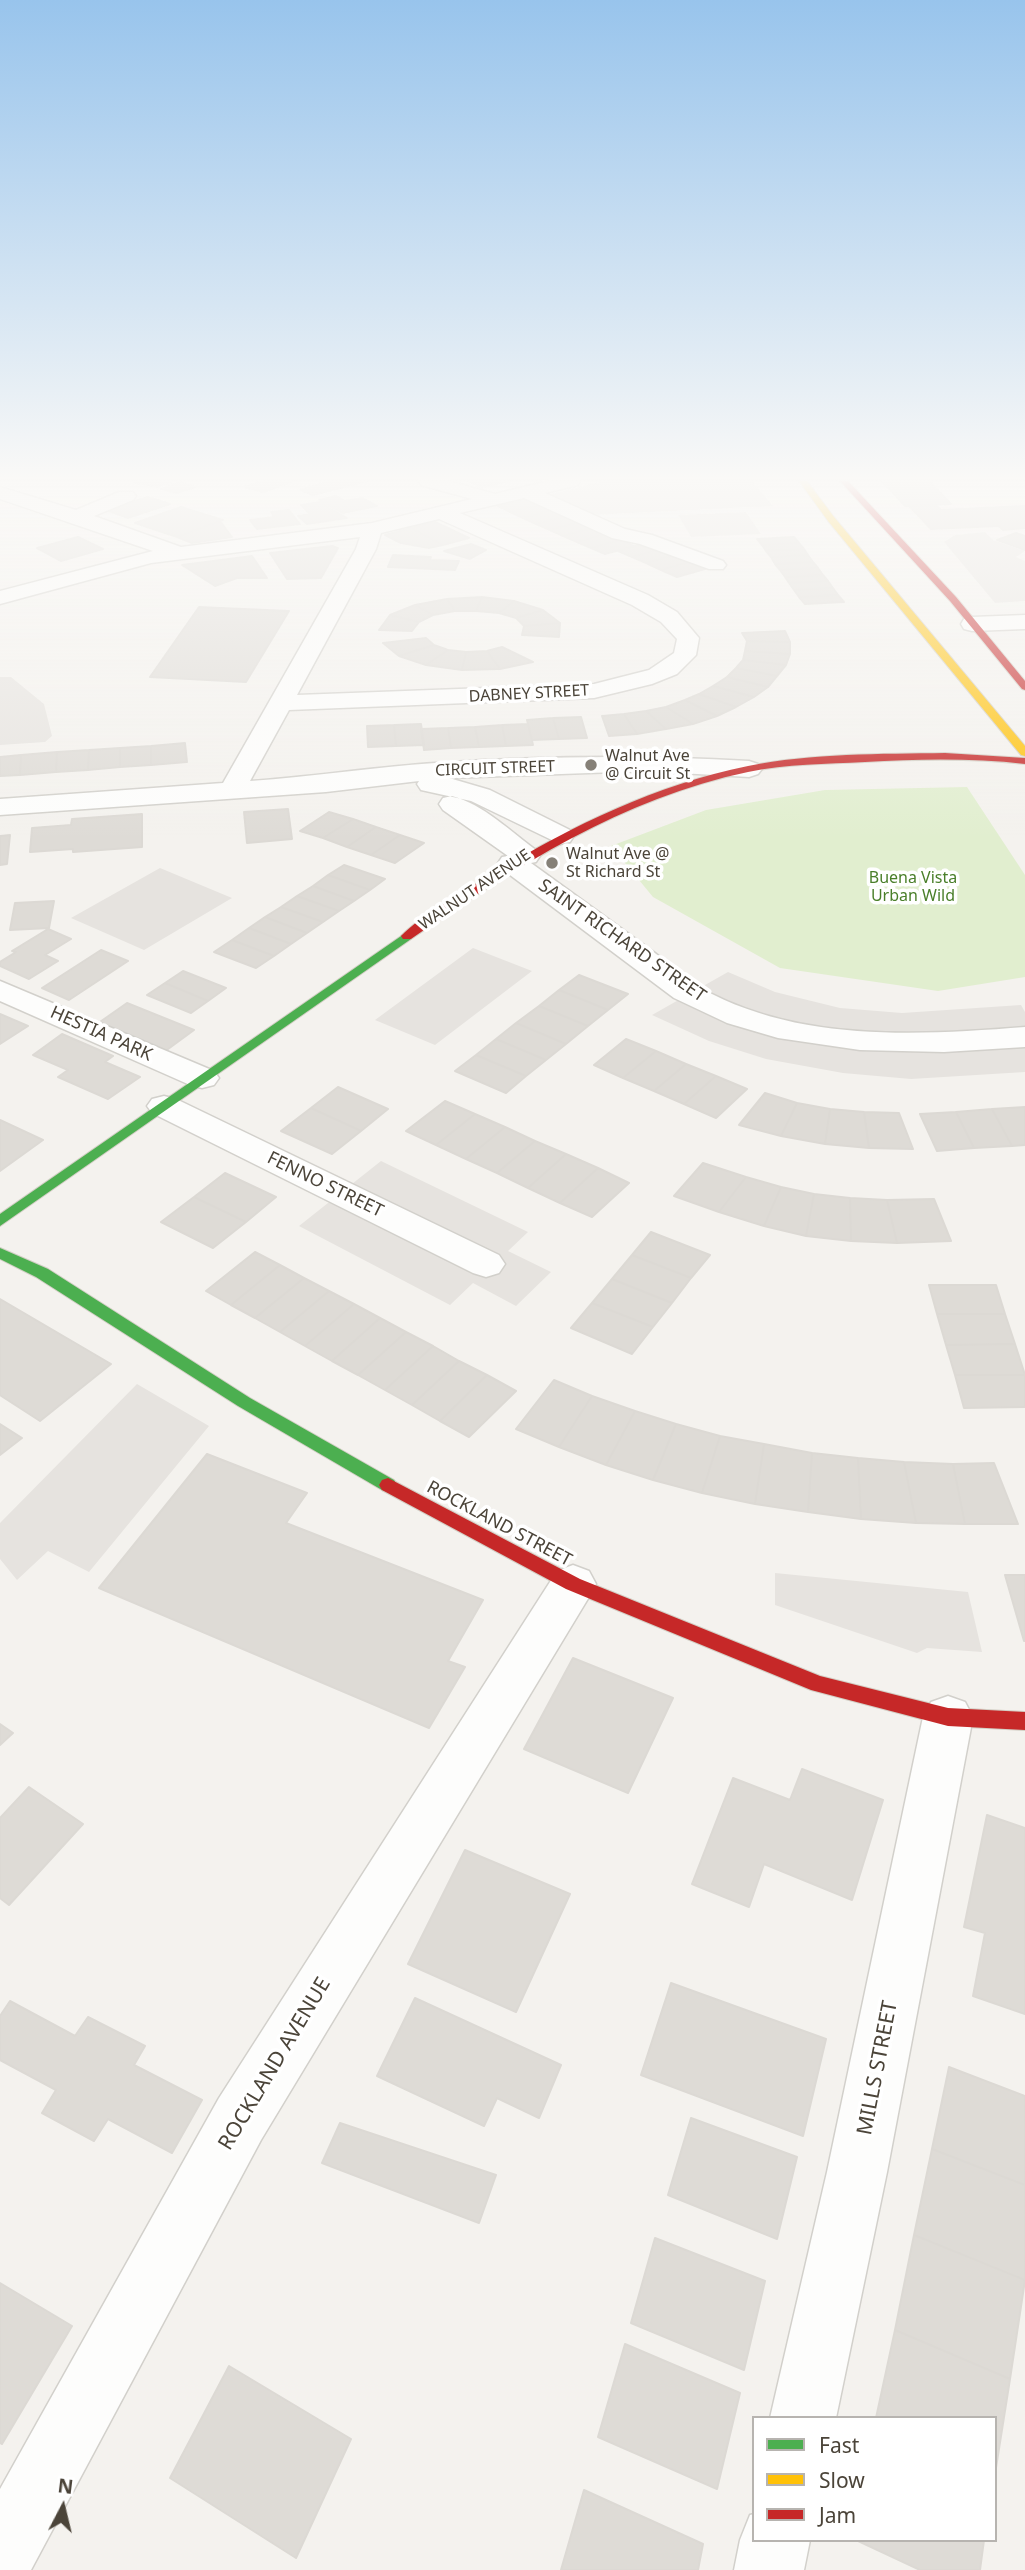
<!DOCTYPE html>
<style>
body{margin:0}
#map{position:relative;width:1025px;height:2570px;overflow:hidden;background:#f4f2ee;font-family:"Noto Sans",sans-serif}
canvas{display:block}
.legend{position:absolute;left:752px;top:2416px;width:245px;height:126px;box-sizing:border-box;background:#fff;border:2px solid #b7b4b0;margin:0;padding:9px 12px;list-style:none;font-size:21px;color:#4b4439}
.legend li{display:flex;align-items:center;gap:14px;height:35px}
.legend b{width:35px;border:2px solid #b7b4b0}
.north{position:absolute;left:28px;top:2472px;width:70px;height:70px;-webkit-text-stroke:5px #fff;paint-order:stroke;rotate:7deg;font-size:19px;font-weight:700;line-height:28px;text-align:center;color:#4b4439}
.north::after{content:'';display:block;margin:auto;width:24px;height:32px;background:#4b4439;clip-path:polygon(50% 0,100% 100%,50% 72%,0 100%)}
</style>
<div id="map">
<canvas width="1025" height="2570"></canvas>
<ul class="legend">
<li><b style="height:9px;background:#4caf50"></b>Fast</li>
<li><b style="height:9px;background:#ffc107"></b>Slow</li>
<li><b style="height:9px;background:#c62828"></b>Jam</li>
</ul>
<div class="north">N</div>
</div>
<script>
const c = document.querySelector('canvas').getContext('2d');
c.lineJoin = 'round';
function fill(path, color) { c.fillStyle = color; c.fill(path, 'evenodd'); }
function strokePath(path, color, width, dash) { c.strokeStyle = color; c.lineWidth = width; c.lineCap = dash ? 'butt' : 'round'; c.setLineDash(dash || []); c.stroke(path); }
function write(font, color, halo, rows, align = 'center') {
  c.font = font + ' "Noto Sans",sans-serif'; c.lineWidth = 7; c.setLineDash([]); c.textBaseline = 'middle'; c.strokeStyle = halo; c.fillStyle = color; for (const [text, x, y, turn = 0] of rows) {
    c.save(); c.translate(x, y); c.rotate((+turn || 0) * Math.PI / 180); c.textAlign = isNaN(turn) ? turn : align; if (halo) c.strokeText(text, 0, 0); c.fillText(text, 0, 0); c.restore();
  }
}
fill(new Path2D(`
 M967 787 1025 875V977L938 991 780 968 653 897 611 846 706 810 825 790Z`), '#e1eecf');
fill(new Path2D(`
 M604 481H752L773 506 592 515 547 495Z
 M746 512 761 534 691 537 678 515Z
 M985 532 993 540 1025 551 1016 557 1025 561V601L995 603 944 542 955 535Z
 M0 677H11L44 704 52 736 45 742 0 745Z
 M160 868 232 898 144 950 71 918Z
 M473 948 532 971 435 1045 375 1020Z
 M728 972 775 992 840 1008 902 1013 1021 1005 1025 1012V1072L911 1079 843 1073 766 1059 709 1041 652 1015Z
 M381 1161 528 1232 508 1251 551 1272 516 1306 473 1283 450 1305 299 1226Z
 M137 1384 209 1426 89 1572 48 1551 17 1580 0 1559V1523Z
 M775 1573 968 1592 982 1652 927 1648 917 1653 775 1605Z`), '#e6e3df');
const building = new Path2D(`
 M136 481H174L157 487 133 482Z
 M263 481H294L263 492 245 487Z
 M329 481H367L313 495 300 490Z
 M468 481H510L482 487Z
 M882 481H929L951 504 905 506Z
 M179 482 195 487 177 493 161 489Z
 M336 496 345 501 362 498 377 506 343 513 319 500Z
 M148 497 170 504 128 518 106 510Z
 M527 499 539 505 510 512 498 506Z
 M320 502 324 505 347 518 307 524 298 516 310 514 301 505Z
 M935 504 941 510 1025 506V528L1003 530 999 526 931 529 909 506Z
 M539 505 552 510 523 518 510 512Z
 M181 507 223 520 177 537 135 523Z
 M289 510 300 524 257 529 250 520 274 517 271 512Z
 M552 510 565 516 536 524 523 518Z
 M565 516 579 522 550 530 536 524Z
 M220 521 232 537 192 543 177 537Z
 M435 522 469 538 443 545 411 528Z
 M579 522 592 528 563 536 550 530Z
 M411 528 443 545 429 548 401 543 385 535Z
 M592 528 606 534 577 542 563 536Z
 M1016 533 1025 536V550L997 540Z
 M606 534 620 540 591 548 577 542Z
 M78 537 103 549 61 561 37 548Z
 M794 537 799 543 762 545 757 539Z
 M620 540 634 546 605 554 591 548Z
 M646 543 660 549 632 557 618 551Z
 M799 543 804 549 766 551 762 545Z
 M471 544 486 550 470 559 444 551Z
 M332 546 338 548 321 578 287 579 270 553Z
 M660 549 674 555 646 563 632 557Z
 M804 549 808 555 771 557 766 551Z
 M393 555 431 557 430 560 459 561 455 570 388 567Z
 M674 555 689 562 661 570 646 563Z
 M808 555 813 562 775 564 771 557Z
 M252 556 267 578H237L215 586 182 565Z
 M689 562 705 569 677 577 661 570Z
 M813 562 818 568 780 570 775 564Z
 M818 568 823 575 785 577 780 570Z
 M823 575 828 581 789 583 785 577Z
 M828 581 833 588 794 590 789 583Z
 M833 588 838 595 799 597 794 590Z
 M838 595 844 602 805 604 799 597Z
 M482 597 476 611H455L447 599Z
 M482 597 514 601 499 613 476 611Z
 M447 599 455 611 433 615 415 605Z
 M514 601 543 610 516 618 499 613Z
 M415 605 433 615 419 622 390 615Z
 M199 607 289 611 246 682 150 677Z
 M543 610 560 623 524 626 516 618Z
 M390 615 419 622 412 631 379 630Z
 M560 623 559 637 522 635 524 626Z
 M785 631 790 642 747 641 742 633Z
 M426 638 434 645 399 656 383 643Z
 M747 641 790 642V654L745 651Z
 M434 645 448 650 426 665 399 656Z
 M502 647 533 662 500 669 487 651Z
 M448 650 466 652 462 670 426 665Z
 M487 651 500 669 462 670 466 652Z
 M745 651 790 654 786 665 743 660Z
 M743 660 786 665 777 676 736 668Z
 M736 668 777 676 768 687 727 677Z
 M727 677 768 687 754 697 713 686Z
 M713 686 754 697 736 707 699 694Z
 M699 694 736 707 717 716 685 700Z
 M685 700 717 716 693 724 666 707Z
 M666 707 693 724 666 729 646 711Z
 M646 711 666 729 637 734 624 714Z
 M624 714 637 734 609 736 602 716Z
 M581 717 587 738 559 739 553 718Z
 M553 718 559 739 532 740 527 720Z
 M421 724 424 745 396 746 394 725Z
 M528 724 533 745 506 746 502 725Z
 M394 725 396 746 368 747 367 726Z
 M502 725 506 746 479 747 475 727Z
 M475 727 479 747 451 748 448 728Z
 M448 728 451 748 424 750 421 729Z
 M185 743 187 762 151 765V746Z
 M151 746V765L120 767V748Z
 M120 748V767L88 770 89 750Z
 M89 750 88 770 56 772 57 752Z
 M57 752 56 772 20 775 21 755Z
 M21 755 20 775 0 776V757Z
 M288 809 292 839 247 843 244 812Z
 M329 812 353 819 323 838 300 831Z
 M142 814V847L73 852V849L30 852 32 828 71 825 72 819Z
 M353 819 376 827 347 847 323 838Z
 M376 827 400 835 371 855 347 847Z
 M10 835 7 864 0 865V836Z
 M400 835 424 843 395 863 371 855Z
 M344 865 385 879 370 890 328 875Z
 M328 875 370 890 354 901 313 886Z
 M313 886 354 901 339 911 297 896Z
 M297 896 339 911 323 922 281 907Z
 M54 901 49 928 10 930 15 903Z
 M281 907 323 922 307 933 265 917Z
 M265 917 307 933 291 944 249 928Z
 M249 928 291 944 274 956 232 940Z
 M48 929 71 939 45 955 58 961 29 979 0 966V962L16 952 12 951Z
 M232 940 274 956 256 968 214 952Z
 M101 950 128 961 69 1000 42 988Z
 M183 971 226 988 208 1001 165 983Z
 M579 975 628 994 608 1010 559 990Z
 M165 983 208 1001 191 1013 147 995Z
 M559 990 608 1010 588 1026 539 1006Z
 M127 1003 194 1030 164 1052 97 1024Z
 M539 1006 588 1026 566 1044 516 1023Z
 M0 1014 28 1026 0 1044Z
 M516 1023 566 1044 546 1060 496 1039Z
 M62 1034 113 1056 105 1062 140 1077 108 1099 58 1077 68 1070 33 1055Z
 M496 1039 546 1060 526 1076 476 1055Z
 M626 1039 656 1051 623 1078 594 1065Z
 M656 1051 686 1064 654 1091 623 1078Z
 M476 1055 526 1076 506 1093 455 1071Z
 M686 1064 716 1076 684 1104 654 1091Z
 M716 1076 747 1089 716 1118 684 1104Z
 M338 1087 388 1109 361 1131 311 1108Z
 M765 1093 797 1103 781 1136 739 1125Z
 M445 1101 475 1114 436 1145 406 1131Z
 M797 1103 830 1109 825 1144 781 1136Z
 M1025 1107V1145L1012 1146 992 1109Z
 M311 1108 361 1131 332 1154 281 1131Z
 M830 1109 864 1112 869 1148 825 1144Z
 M992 1109 1012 1146 974 1148 956 1112Z
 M864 1112 899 1113 913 1149 869 1148Z
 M956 1112 974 1148 937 1151 920 1114Z
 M475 1114 505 1127 466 1159 436 1145Z
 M0 1120 43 1140 0 1171Z
 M505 1127 535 1141 497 1173 466 1159Z
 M535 1141 566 1154 528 1188 497 1173Z
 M566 1154 598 1168 560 1203 528 1188Z
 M703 1163 746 1177 719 1212 674 1196Z
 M598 1168 629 1183 592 1217 560 1203Z
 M225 1173 276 1197 246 1222 194 1197Z
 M746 1177 781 1187 764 1226 719 1212Z
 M781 1187 814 1194 806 1236 764 1226Z
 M814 1194 850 1198 851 1241 806 1236Z
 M194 1197 246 1222 213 1248 161 1222Z
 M850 1198 887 1200 897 1243 851 1241Z
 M934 1199 951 1241 897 1243 887 1200Z
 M651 1232 710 1255 691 1278 632 1255Z
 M255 1252 280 1265 231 1305 206 1291Z
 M632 1255 691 1278 672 1303 612 1279Z
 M280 1265 304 1278 255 1318 231 1305Z
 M304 1278 329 1291 280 1332 255 1318Z
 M612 1279 672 1303 653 1327 592 1303Z
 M929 1285H996L1005 1314H937Z
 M329 1291 354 1304 305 1346 280 1332Z
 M0 1299 111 1364 40 1421 0 1395Z
 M592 1303 653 1327 632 1354 571 1328Z
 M354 1304 380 1318 332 1361 305 1346Z
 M937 1314H1005L1015 1344 946 1345Z
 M380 1318 406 1332 358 1375 332 1361Z
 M406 1332 433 1346 385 1390 358 1375Z
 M1015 1344 1025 1375H955L946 1345Z
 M433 1346 459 1361 412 1405 385 1390Z
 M459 1361 487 1375 440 1421 412 1405Z
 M487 1375 516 1391 469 1437 440 1421Z
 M955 1375H1025V1407L964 1408Z
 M554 1380 592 1396 559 1447 516 1429Z
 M592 1396 635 1411 606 1465 559 1447Z
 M635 1411 676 1424 653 1480 606 1465Z
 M0 1424 22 1438 0 1455Z
 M676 1424 720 1436 702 1493 653 1480Z
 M720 1436 764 1444 755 1504 702 1493Z
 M764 1444 812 1453 808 1512 755 1504Z
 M812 1453 858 1458 861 1519 808 1512Z
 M207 1454 307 1493 286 1523 483 1600 448 1661 465 1667 429 1728 99 1588Z
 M858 1458 904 1462 916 1523 861 1519Z
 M904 1462 953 1464 965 1524 916 1523Z
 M994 1463 1018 1524H965L953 1464Z
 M1005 1575H1025V1641H1024Z
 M573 1658 673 1698 628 1793 524 1749Z
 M0 1724 13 1733 0 1745Z
 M802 1769 883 1800 852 1900 764 1864 749 1907 692 1884 733 1778 790 1800Z
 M29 1787 83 1824 9 1905 0 1898V1818Z
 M987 1815 1025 1828V2014L973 1996 985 1933 964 1927Z
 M465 1850 570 1894 516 2012 408 1964Z
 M671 1983 826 2039 803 2136 641 2075Z
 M415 1998 561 2065 539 2118 497 2098 484 2126 377 2076Z
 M10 2001 75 2036 88 2017 145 2046 134 2065 202 2100 172 2153 108 2119 94 2141 42 2113 56 2090 0 2060V2016Z
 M949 2067 1025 2096V2185L932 2149Z
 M691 2118 797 2157 777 2239 668 2195Z
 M340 2123 496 2175 479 2223 322 2163Z
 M932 2149 1025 2185V2280L914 2235Z
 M914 2235 1025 2280 1010 2379 895 2330Z
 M655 2238 765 2281 744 2370 631 2323Z
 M0 2283 72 2326 2 2444 0 2443Z
 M895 2330 1010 2379 995 2474V2418H876Z
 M625 2344 740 2393 717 2489 598 2437Z
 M229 2366 351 2439 296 2558 170 2478Z
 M584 2490 703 2544 698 2570H561Z
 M856 2540H984L980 2570H920Z`);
fill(building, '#dedbd6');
strokePath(building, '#dcd9d4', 2);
const street = new Path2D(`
 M419 481H448L495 494 549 481H580L578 485 545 493 625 529 652 535 723 561 726 565 723 569H709L640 544 612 538 524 498 460 513 648 595 677 612 699 638 696 655 677 674 652 684 594 698 289 710 250 781C312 777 373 767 435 763 540 756 644 755 749 761L758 764 762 769 758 774 749 777 645 771 449 778 490 790 570 830 574 836 570 842 560 844 471 801 421 790 417 784 419 781 326 792 0 815V799L223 783 356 549 360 537 151 563 0 604V591L153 551 0 499V487L76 510 119 492H133L136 496 133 500 94 516 181 547 372 523 472 499 421 485ZM439 519 632 605 661 622 677 639 674 653 649 670 594 684 297 695 376 549 381 533Z
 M1025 615V629L972 631 964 629 961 624 964 619 972 617Z
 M452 796C483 804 511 832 536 850L540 856 536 862 531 863C571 892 611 921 651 950 671 965 689 983 712 994 807 1042 921 1035 1025 1027V1047L944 1052 860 1050 778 1038 727 1023 674 998 502 869 498 863 502 857 508 856 443 810 439 804 443 798Z
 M0 981 214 1071 219 1078 214 1085 202 1088 190 1085 0 1001Z
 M164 1096 176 1099 499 1255 505 1264 499 1273 486 1277 473 1273 152 1113 147 1106 152 1099Z
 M573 1565 589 1571 596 1584 589 1597 261 2140 31 2570H0V2489L219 2098 557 1571Z
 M948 1696 965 1702 973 1717 887 2172 836 2418H770L827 2172 923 1717 931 1702Z
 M754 2514V2540H810L804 2570H734L740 2540 750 2515Z`);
const fast = new Path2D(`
 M407 932 411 933V939L0 1226V1214Z
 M0 1248 48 1269 250 1398 394 1480 397 1485 394 1490 388 1492 382 1490 238 1406 36 1277 0 1259Z`);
const slow = new Path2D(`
 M799 481H807L834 517 1025 746V756L1021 755 828 521Z`);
const jam = new Path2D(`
 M840 481H848L956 597 1025 681V690L1022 689 950 601Z
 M945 753 1025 758V764C972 758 919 759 865 762 826 764 787 764 748 772 623 798 515 867 411 939H403L401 936C420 916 469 888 494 873 573 825 656 785 748 766 812 753 881 754 945 753Z
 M388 1478 580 1579 820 1676 948 1708 1025 1712V1730L948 1726 811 1690 566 1589 382 1490 379 1485 382 1480Z`);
strokePath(street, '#d2d0cb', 3);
strokePath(fast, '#d3cfc5', 2);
strokePath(slow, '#d3cfc5', 2);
strokePath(jam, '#d3cfc5', 2);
fill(street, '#fdfdfc');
fill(fast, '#4caf50');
fill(slow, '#ffc107');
fill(jam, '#c62828');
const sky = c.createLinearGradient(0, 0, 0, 840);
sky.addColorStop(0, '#98c4ec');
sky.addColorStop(0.57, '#faf9f7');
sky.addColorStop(1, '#faf9f700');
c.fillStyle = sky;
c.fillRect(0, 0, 1025, 840);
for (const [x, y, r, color] of [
 [591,765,7,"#868178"],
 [552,863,7,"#868178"]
]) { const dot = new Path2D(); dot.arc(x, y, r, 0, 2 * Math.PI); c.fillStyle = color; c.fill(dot); strokePath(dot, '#fff', 2.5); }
write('16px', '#4b4439', '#fff', [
 ["DABNEY STREET",529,694,-3],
 ["CIRCUIT STREET",495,769,-2],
 ["WALNUT AVENUE",475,890,-34]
]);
write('16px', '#4b4439', '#fff', [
 ["Walnut Ave",605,756],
 ["@ Circuit St",605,774],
 ["Walnut Ave @",566,854],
 ["St Richard St",566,872]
], 'left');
write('16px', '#4a7f2a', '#fff', [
 ["Buena Vista",913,878],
 ["Urban Wild",913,896]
]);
write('18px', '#4b4439', '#fff', [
 ["SAINT RICHARD STREET",622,941,35],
 ["HESTIA PARK",101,1034,24],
 ["FENNO STREET",325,1185,26],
 ["ROCKLAND STREET",499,1524,28]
]);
write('21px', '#4b4439', '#fff', [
 ["ROCKLAND AVENUE",275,2064,-59],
 ["MILLS STREET",878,2068,-79]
]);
</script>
